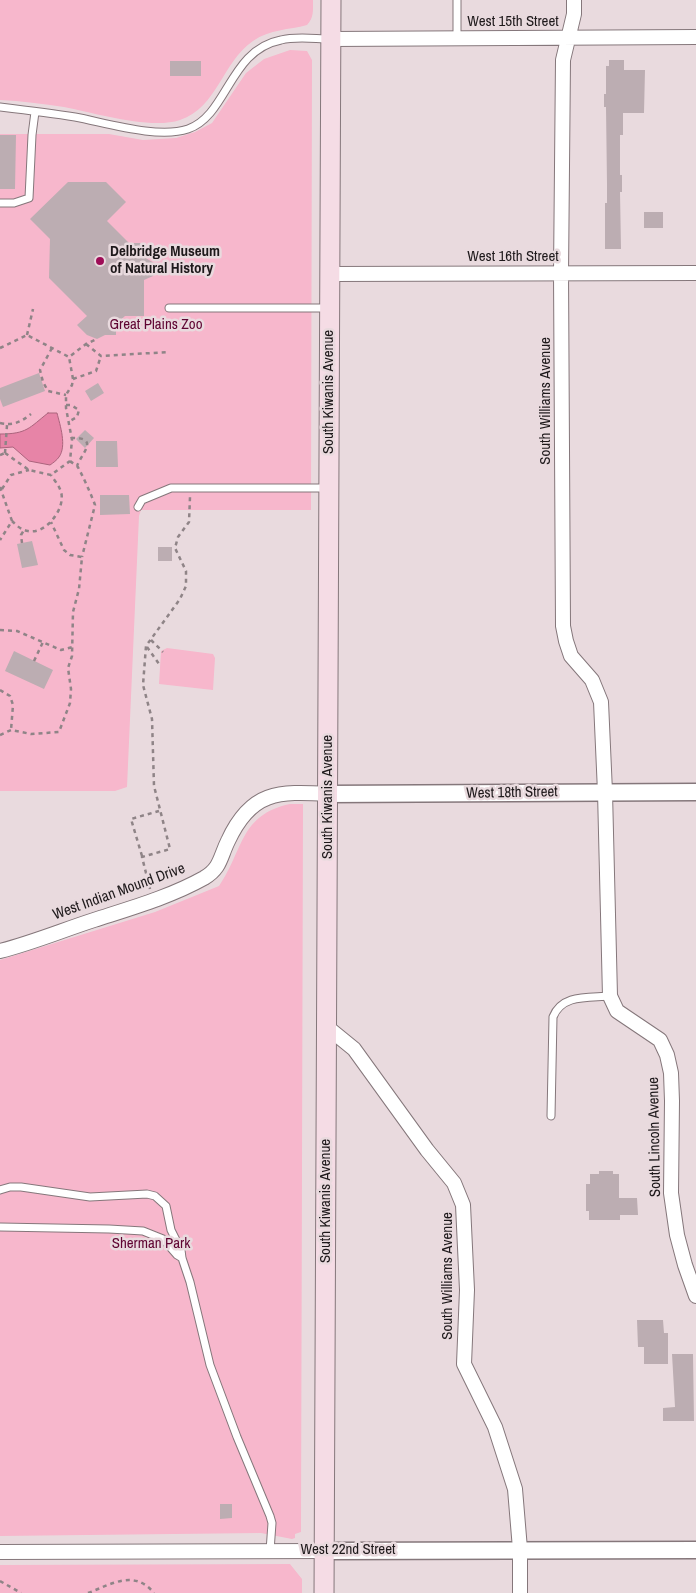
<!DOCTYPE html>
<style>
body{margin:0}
canvas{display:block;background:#e9dade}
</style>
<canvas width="696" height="1593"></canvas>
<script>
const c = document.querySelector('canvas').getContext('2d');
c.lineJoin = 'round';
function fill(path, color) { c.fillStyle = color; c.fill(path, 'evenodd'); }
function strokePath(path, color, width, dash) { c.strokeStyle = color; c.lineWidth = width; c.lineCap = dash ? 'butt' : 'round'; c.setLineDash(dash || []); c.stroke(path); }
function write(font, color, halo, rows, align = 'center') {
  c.font = font + ' "Archivo Narrow",sans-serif'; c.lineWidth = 5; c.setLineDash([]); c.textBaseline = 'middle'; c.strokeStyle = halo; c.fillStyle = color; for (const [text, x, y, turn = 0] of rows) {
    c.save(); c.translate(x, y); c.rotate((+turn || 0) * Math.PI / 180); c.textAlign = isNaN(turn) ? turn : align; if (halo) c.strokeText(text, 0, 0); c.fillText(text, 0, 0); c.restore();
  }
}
fill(new Path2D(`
 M0 0H313C313 10 314 18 307 25 289 30 270 29 253 41 222 62 218 107 180 120 151 130 95 113 64 107 43 104 21 101 0 100Z
 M290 50 307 51 312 60 311 510H141L139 516 127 787 115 791H0V134H109L143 140 176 138 195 132 212 123 246 73 264 59Z
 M167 648 213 654 215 658 213 690 159 684 161 651Z
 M290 804H303L301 1532 295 1534V1538L292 1539 261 1533 0 1536V960L155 912 219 886C244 850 239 815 290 804Z
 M290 1564 302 1579V1593H0V1565Z`), '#f7b7cc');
const water = new Path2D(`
 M48 413H57C60 425 67 446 59 457 57 460 53 463 50 465L29 461 13 447 0 448V434C27 434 29 428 48 413Z`);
fill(water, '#e784a7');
strokePath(water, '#ab647d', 1);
fill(new Path2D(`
 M609 60H624V70H645L644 113H623V135H620V175H622V192H620L621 249H605V203H607V185L606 107H604V94H606V66H609Z
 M170 61H201V76H170Z
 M0 135H16L15 189H0Z
 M68 182H106L126 202 107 221 129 243H144V257L154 263 155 269 153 276 144 280V316H125L116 324V335H105L97 339 87 335 77 325 87 316 49 278 50 239 30 219Z
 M644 212H663V228H644Z
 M39 373 45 391 3 407 0 399V388Z
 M98 383 104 393 91 401 85 391Z
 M85 430 94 438 85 448 76 439Z
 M96 441H117L118 467H96Z
 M100 495H129L130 514 100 515Z
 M32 541 38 565 22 568 17 544Z
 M158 547H172V561H158Z
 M14 651 53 670 44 689 5 671Z
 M599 1171H613V1174H619V1198H637L638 1215H620V1220H589V1211H586V1184H590V1174H599Z
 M637 1320H663L664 1333H668V1364H644V1347H638Z
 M672 1354H693L694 1421H663V1408L675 1407Z
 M220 1504H232V1518L220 1519Z`), '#bcadb2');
const service = new Path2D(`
 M457 38V0
 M0 107C25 110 50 113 75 117 107 123 158 139 188 129 228 115 229 50 281 40 296 36 315 39 331 39
 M0 203H14L29 198 32 135 35 112
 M169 308H329
 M138 507 142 500 171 488H329
 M551 1116 553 1017C562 994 588 998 610 996
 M0 1190 10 1187H21L90 1197 147 1194 155 1196 166 1206 171 1230 181 1250 182 1258 190 1282 210 1365 237 1437 270 1516 272 1523 270 1551
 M0 1227 109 1229 143 1231 163 1239 177 1255 182 1258`);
const minor = new Path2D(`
 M574 0V14L563 60 561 273 563 626 566 641 571 656 592 680 601 702 605 792 610 996 617 1011 660 1040 667 1055 671 1073 672 1101 671 1193 677 1235 685 1265 696 1296
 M331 39 696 37
 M330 274 696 273
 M0 951C32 943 63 930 94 920 131 908 170 897 204 878 221 868 220 857 228 841 251 791 278 791 328 794
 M327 1027 354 1049 427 1150 454 1183 463 1205 467 1290 464 1364 495 1427 515 1489 520 1549V1593
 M0 1552 324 1551`);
const tertiary = new Path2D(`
 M328 794 696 792
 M324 1551 696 1550`);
const secondary = new Path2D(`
 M324 1593 331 0`);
strokePath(service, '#85777b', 9);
strokePath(minor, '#85777b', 16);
strokePath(tertiary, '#85777b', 19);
strokePath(secondary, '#85777b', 21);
strokePath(new Path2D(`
 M27 335 33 309
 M86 344 101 356 169 352
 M0 348 27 335 69 357 86 344 97 339
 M52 348 40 370 43 382 48 391 66 395
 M73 379 96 371 101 356
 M66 405H71L79 410 77 417 68 422
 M0 423C13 426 21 422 31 414
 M71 438C100 437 82 453 77 466
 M5 453 29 470 51 475 70 461 72 440 66 408V395L72 385 73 379 69 357
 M5 453 7 425
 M0 455 5 453
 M70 461C71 462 77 466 77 466 80 469 94 501 95 505L82 557
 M0 487 12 521 0 540
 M2 489 11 475 29 470
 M12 521C16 525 21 530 28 531 46 535 66 508 61 492 59 485 54 480 51 475
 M22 543 21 535 24 530
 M0 630 17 631 61 650 73 647
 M151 640 163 652
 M147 647 159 664
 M34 661 43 642
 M0 690 10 696 13 705 11 730
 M0 735 11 730 31 734 59 732 70 703 71 689 68 668 72 656 73 612 79 589 82 557 70 555 64 550 51 522
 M142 856 131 819 159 811
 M150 889 142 857 170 849 154 786 152 719 143 685 146 646 180 599 186 586V571L175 548 178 537 189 522 190 497
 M0 1581 21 1593
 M88 1593C112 1584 134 1569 154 1593`), '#8f8487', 2.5, [4, 4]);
strokePath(service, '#fff', 7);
strokePath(minor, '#fff', 14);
strokePath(tertiary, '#fff', 16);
strokePath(secondary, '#f5dce5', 19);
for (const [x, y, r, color] of [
 [100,261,5,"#9e0d57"]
]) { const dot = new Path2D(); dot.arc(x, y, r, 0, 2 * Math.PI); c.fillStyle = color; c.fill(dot); strokePath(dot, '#e9dade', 2); }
write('15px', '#1e191b', '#e9dade', [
 ["West 15th Street",513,22],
 ["West 16th Street",513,257],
 ["South Kiwanis Avenue",329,392,-90],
 ["South Williams Avenue",546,401,-90],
 ["West 18th Street",512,793,-1],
 ["South Kiwanis Avenue",328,797,-90],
 ["West Indian Mound Drive",119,892,-20],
 ["South Lincoln Avenue",655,1137,-91],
 ["South Kiwanis Avenue",326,1201,-90],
 ["South Williams Avenue",448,1276,-90],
 ["West 22nd Street",348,1550]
]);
write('bold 15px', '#1e191b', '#e9dade', [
 ["Delbridge Museum",110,252],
 ["of Natural History",110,269]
], 'left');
write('15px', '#5f0432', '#e9dade', [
 ["Great Plains Zoo",156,325],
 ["Sherman Park",151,1244]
]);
</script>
